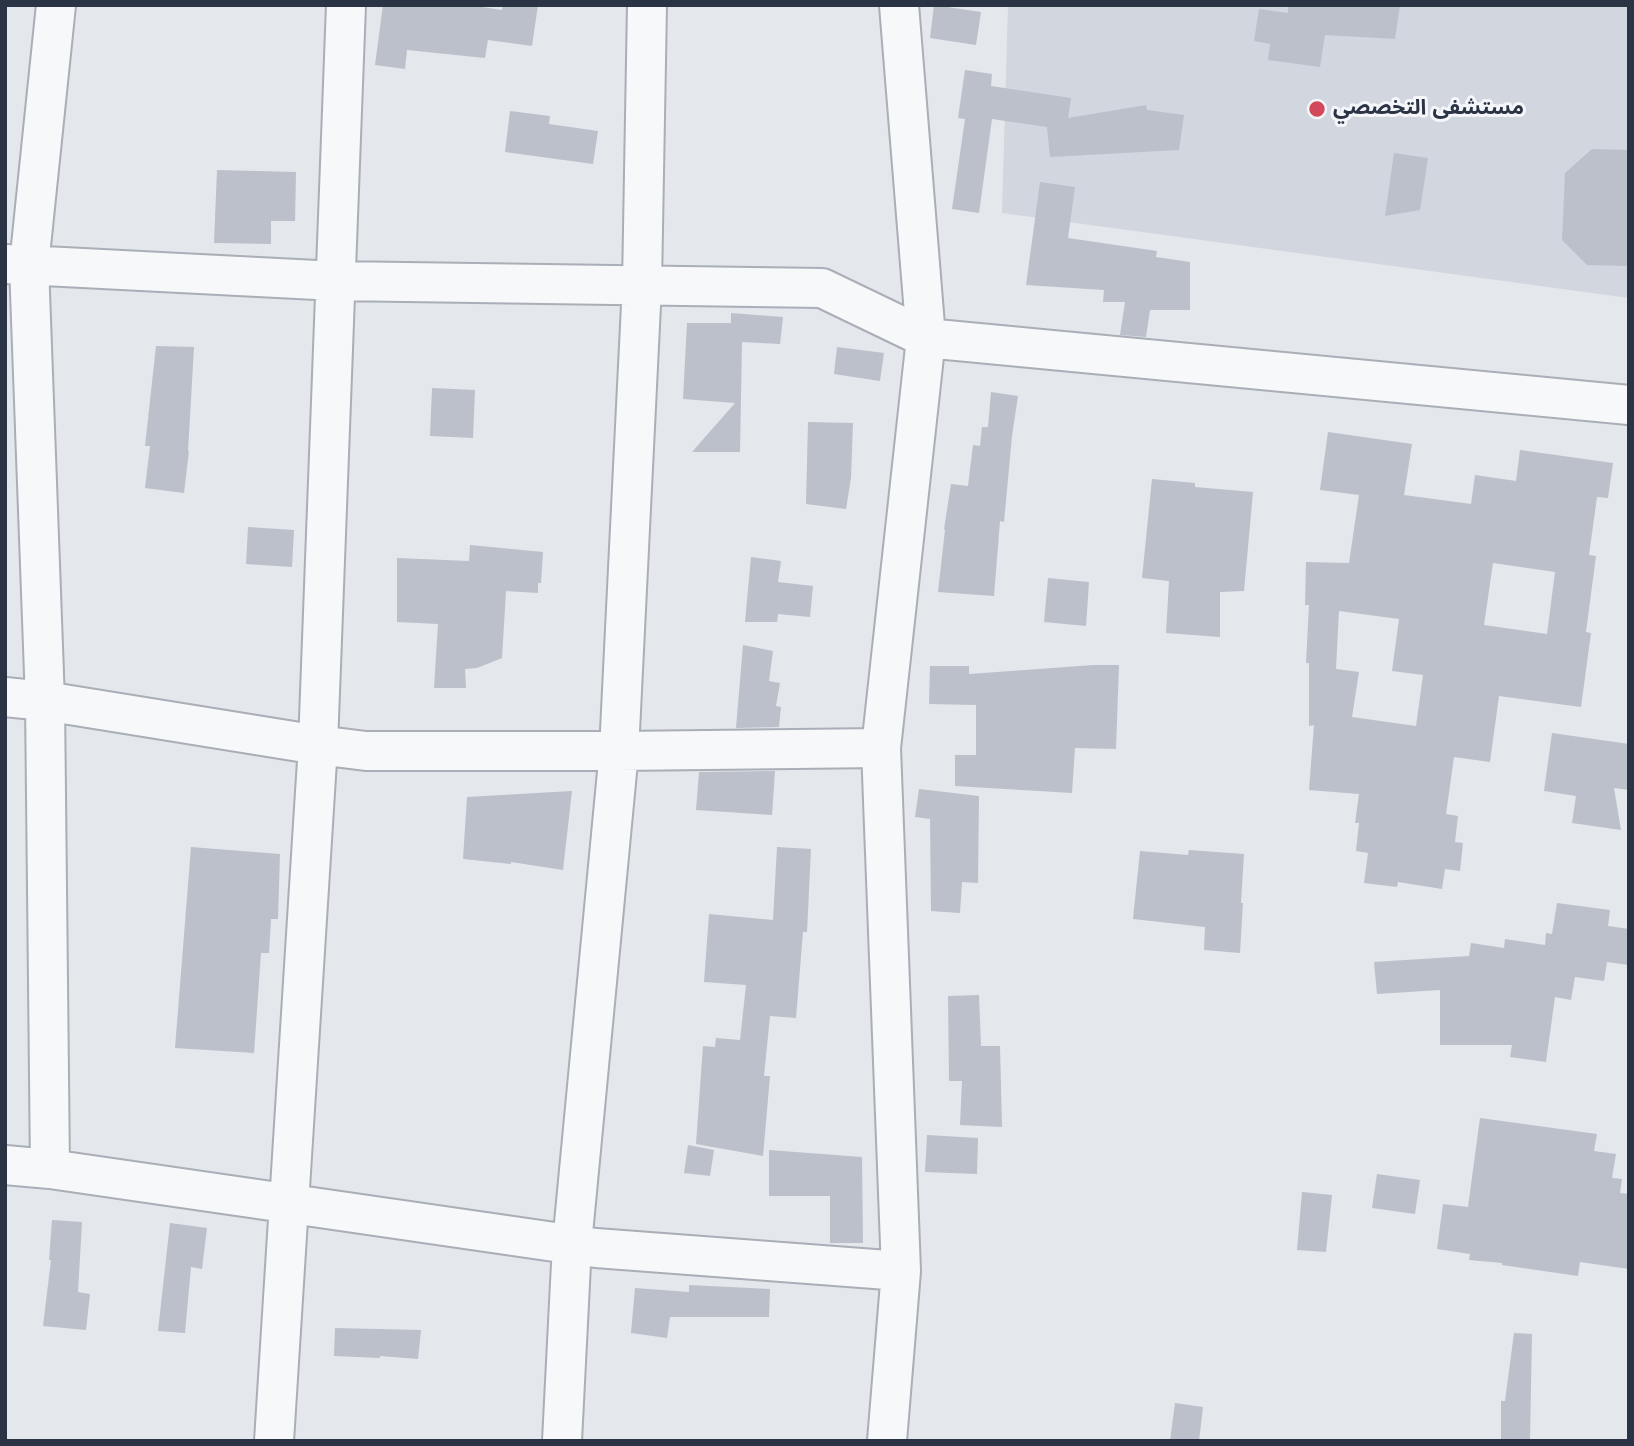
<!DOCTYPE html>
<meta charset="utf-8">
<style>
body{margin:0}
#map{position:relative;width:1634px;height:1446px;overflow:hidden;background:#e4e7ec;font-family:Jost,sans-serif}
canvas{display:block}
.frame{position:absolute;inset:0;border:7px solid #2b3445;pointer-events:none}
</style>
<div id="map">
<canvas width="1634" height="1446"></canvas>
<div class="frame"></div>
</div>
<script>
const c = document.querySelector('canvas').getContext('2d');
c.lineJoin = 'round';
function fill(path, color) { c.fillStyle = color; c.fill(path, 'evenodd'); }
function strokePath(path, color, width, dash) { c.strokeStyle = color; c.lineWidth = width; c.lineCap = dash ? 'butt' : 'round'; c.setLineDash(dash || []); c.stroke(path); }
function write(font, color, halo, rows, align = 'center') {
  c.font = font + ' Jost,"Noto Sans Arabic",sans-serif'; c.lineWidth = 6; c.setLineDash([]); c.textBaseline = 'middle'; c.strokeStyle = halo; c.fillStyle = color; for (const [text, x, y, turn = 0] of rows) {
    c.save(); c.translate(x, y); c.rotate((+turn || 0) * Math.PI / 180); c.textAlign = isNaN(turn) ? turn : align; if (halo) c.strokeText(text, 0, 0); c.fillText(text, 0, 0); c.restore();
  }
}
fill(new Path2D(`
 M1008 5H1629V298L1002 213Z`), '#d2d6de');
fill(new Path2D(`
 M383 5H469L502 10 503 5H538L532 46 488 40 485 58 407 50 405 69 375 65Z
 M934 5 981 12 976 45 930 38Z
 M1288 5H1400L1395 39 1325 35 1320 67 1268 60 1270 44 1254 41 1259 9 1288 13Z
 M965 70 992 74 991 86 1071 98 1068 118 1146 105 1147 110 1184 115 1179 150 1050 157 1047 127 992 119 979 213 952 209 965 119 958 118Z
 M510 111 550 116 549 124 598 131 593 164 505 152Z
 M1592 149 1629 150V266L1587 265 1562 240 1565 173Z
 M1394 153 1428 158 1420 210 1385 216Z
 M217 170 296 172 295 221H271V244L214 243Z
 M1040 182 1075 187 1068 238 1157 251 1156 257 1190 262V310H1150L1146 337 1120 335 1125 302H1103L1104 290 1026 285Z
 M731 313 783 317 780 344 742 342 740 452H692L735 403 683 399 687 323H731Z
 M156 346 194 347 188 451H189L184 493 145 488 150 446H145Z
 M837 347 884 353 880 381 834 374Z
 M432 388 475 390 473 438 430 436Z
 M991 392 1018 396 1012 436 1004 522 1000 521 994 596 938 592 945 530 944 529 951 484 968 486 973 445 980 446 982 427H988Z
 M808 422 853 423 851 478 846 509 806 504Z
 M1328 432 1412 444 1404 495 1471 504 1475 475 1516 481 1520 450 1613 463 1608 498 1597 497 1589 555 1596 556 1586 632 1591 633 1581 707 1499 696 1490 762 1454 757 1446 814 1458 816 1455 842 1463 843 1460 871 1445 869 1442 889 1398 882 1397 887 1364 883 1368 853 1356 851 1359 823H1355L1359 794 1309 790 1314 725 1309 726V663H1306L1309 605H1305L1306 562 1349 563 1359 495 1320 490ZM1493 563 1555 572 1547 634 1484 625ZM1339 611 1399 619 1392 671 1423 675 1416 726 1352 717 1359 672 1336 669Z
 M1152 479 1195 483V487L1253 492 1244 591 1220 592V637L1166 633 1169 581 1142 578Z
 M248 527 294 530 292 567 246 564Z
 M470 545 543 552 541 583H538V593L506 591 502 658 477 668 465 669 466 688H434L438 624 397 622V558L469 561Z
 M751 557 781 561 778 582 813 586 810 617 778 614 777 622H745Z
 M1048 578 1089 582 1086 626 1044 622Z
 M743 645 773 651 769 681 780 683 776 706 781 707 779 727 736 728Z
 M1094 665H1119L1116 749 1075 748 1072 793 955 786V755H976V705L929 704 930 666H969V674Z
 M1552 733 1629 744V790L1614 788 1621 830 1572 823 1576 796 1544 791Z
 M775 771 772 815 696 810 699 772Z
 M919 789 979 796 978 883 962 882 960 913 931 911 930 819 915 817Z
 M572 791 563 870 511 862V864L463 859 467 797Z
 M191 847 280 854 278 919H271L269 953H261L254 1053 175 1048Z
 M777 847 811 849 807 932H803L796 1018 770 1016 764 1076H770L763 1156 696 1144 703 1046 715 1047 716 1038 740 1040 746 985 704 982 709 914 773 920Z
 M1189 850 1244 854 1241 903H1243L1240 953 1204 950 1205 927 1133 919 1140 851 1188 855Z
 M1557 903 1610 910 1608 926 1629 929V965L1607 962 1604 981 1575 977 1571 1000 1555 997 1546 1062 1510 1057 1512 1045H1440V990L1377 994 1374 962 1469 956 1471 943 1504 948 1505 939 1545 945 1546 933 1552 934Z
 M979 995 981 1046H1000L1002 1127 960 1125 962 1081H949L948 996Z
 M1480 1118 1597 1134 1594 1151 1616 1154 1612 1178 1622 1179 1620 1193 1629 1194V1269L1580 1262 1578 1276 1502 1265V1263L1469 1260 1470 1254 1437 1249 1443 1204 1468 1207Z
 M927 1135 978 1138 977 1174 925 1172Z
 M688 1145 714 1150 710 1176 684 1173Z
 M769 1150 862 1157 863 1243H830V1196H769Z
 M1377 1174 1420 1180 1415 1214 1372 1208Z
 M1302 1192 1332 1195 1326 1252 1297 1250Z
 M52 1220 82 1222 78 1292 90 1294 86 1330 43 1326 51 1260H49Z
 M170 1223 207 1228 202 1269 191 1267 185 1333 158 1331Z
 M689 1285 770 1289 769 1317H670L667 1338 631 1333 635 1288 689 1292Z
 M335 1328 421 1330 418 1359 380 1356V1358L334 1356Z
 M1514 1333 1532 1334 1530 1441H1501V1401H1505Z
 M1175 1403 1203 1407 1199 1441H1170Z`), '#bbc0ca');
const minor = new Path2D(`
 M5 264 336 281 822 288 926 338 1629 405
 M5 697 45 701 318 745 366 751H619L881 748
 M5 1165 50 1169 596 1248 901 1271
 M50 1169 45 701 29 265 56 5
 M274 1441 318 745 346 5
 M562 1441 572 1244 619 751 642 285 647 5
 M887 1441 901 1271 881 748 926 338 899 5`);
strokePath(minor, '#a9aeb7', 42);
strokePath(minor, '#f7f8fa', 38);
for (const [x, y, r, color] of [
 [1317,109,9,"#d1495b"]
]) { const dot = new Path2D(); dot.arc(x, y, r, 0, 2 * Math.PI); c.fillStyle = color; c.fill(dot); strokePath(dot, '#f4f6f9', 2.5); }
write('bold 21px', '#2b3445', '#f4f6f9', [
 ["مستشفى التخصصي",1333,109]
], 'left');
</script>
